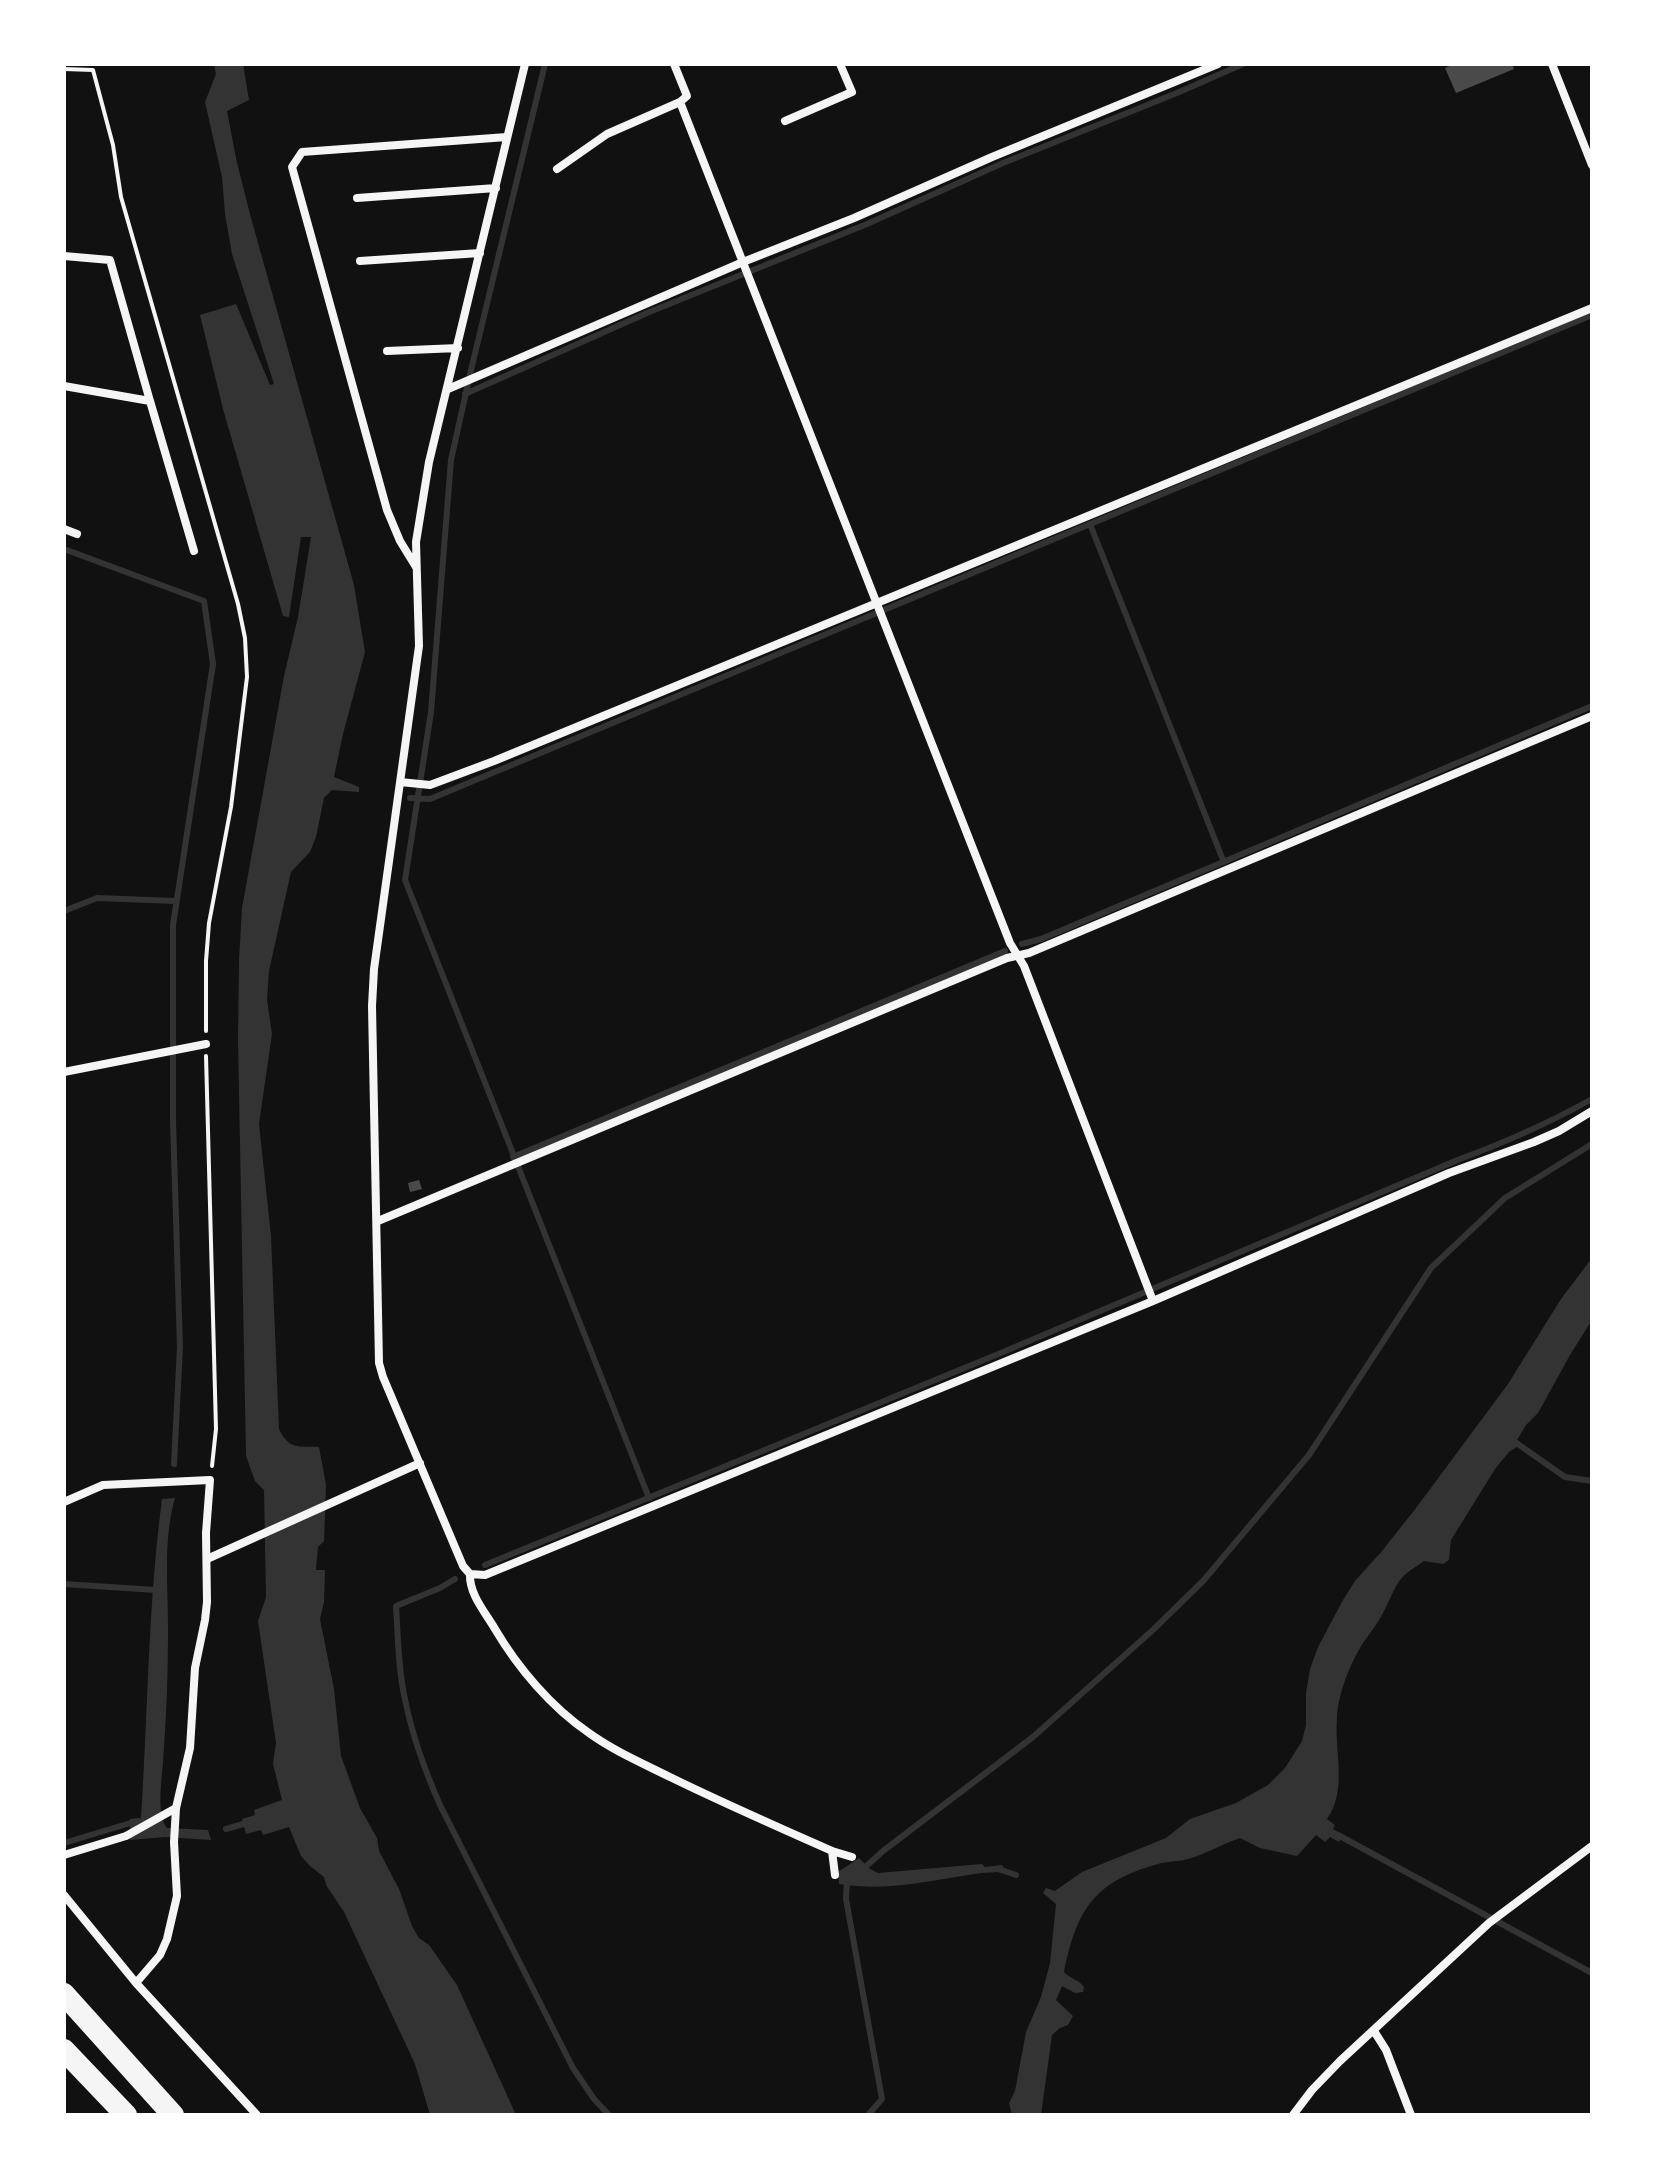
<!DOCTYPE html>
<style>
body{margin:0}
#map{position:relative;width:1656px;height:2179px;overflow:hidden;background:#111;font-family:"Fira Sans",sans-serif}
canvas{display:block}
.frame{position:absolute;inset:0;border:66px solid #fff;pointer-events:none}
</style>
<div id="map">
<canvas width="1656" height="2179"></canvas>
<div class="frame"></div>
</div>
<script>
const c = document.querySelector('canvas').getContext('2d');
c.lineJoin = 'round';
function fill(path, color) { c.fillStyle = color; c.fill(path, 'evenodd'); }
function strokePath(path, color, width, dash) { c.strokeStyle = color; c.lineWidth = width; c.lineCap = dash ? 'butt' : 'round'; c.setLineDash(dash || []); c.stroke(path); }
fill(new Path2D(`
 M214 64H243L249 100 227 111 237 163 251 218 354 585 365 652 343 734 334 777 359 787V792L332 790 324 798 316 837 310 852 291 872 269 971 267 1000 272 1034 259 1124 271 1236 279 1429C289 1450 298 1446 319 1447L326 1485 324 1541 318 1547 316 1570H325L324 1602 320 1619 334 1689 341 1756 360 1808 377 1838 379 1851 399 1889 412 1926 419 1938 429 1945 457 1985 516 2115H430L415 2064 344 1912 326 1885 324 1877 310 1866 301 1856 289 1827 263 1835 261 1830 246 1834 242 1819 255 1815 254 1810 282 1800 273 1764 276 1743 258 1621 266 1597 264 1490 255 1481 246 1456 238 1040 239 960 242 908 284 676 298 617 311 537H301L289 617 283 616 223 409 200 315 236 304 270 385 274 384 232 254 225 214 222 177 205 102 216 74Z
 M1592 1258V1320L1570 1355 1538 1413 1526 1425 1517 1440 1519 1442 1518 1446 1509 1452 1495 1469 1451 1540 1449 1560 1443 1564 1424 1561C1416 1567 1406 1572 1400 1580 1393 1590 1389 1602 1383 1613 1378 1623 1370 1633 1363 1643 1350 1664 1338 1693 1337 1718 1334 1752 1348 1789 1327 1819L1335 1825 1333 1829 1343 1835 1339 1842 1330 1837 1325 1842 1316 1835 1297 1856 1260 1848 1240 1838C1222 1844 1206 1854 1188 1859 1178 1862 1167 1861 1158 1864 1093 1882 1077 1910 1064 1972 1070 1979 1080 1980 1084 1987L1083 1992 1075 1993 1062 1986 1056 2000 1073 2016 1068 2025 1060 2028 1052 2035 1041 2115H1012L1009 2103 1015 2091 1026 2032 1041 1997 1050 1963 1056 1904 1043 1893 1046 1888 1055 1891 1082 1872 1166 1838 1190 1819 1236 1803 1268 1785 1285 1768 1302 1741 1306 1725V1693L1310 1669 1318 1647 1343 1600 1355 1581 1382 1551 1416 1508 1508 1384 1561 1299Z
 M175 1498C162 1543 169 1592 168 1639 168 1680 166 1721 163 1762 162 1778 156 1815 167 1828L208 1830 211 1840 165 1837 130 1840V1819L141 1818C148 1711 148 1605 162 1499Z
 M859 1858 870 1869 878 1873 982 1864 985 1867 1002 1865 1004 1868C997 1874 990 1872 981 1873 930 1880 891 1892 839 1884L838 1872Z`), '#333');
strokePath(new Path2D(`
 M545 64 471 370 451 460 431 712 405 880 649 1498
 M465 394 647 313 867 224 1003 163 1177 93 1243 64
 M1090 524 1223 860
 M64 549 204 601 213 664 173 925V1121L180 1347 174 1464
 M410 798 430 799 1592 315
 M64 911 97 898 176 901
 M1022 944 1041 939 1592 706
 M513 1157 1005 951
 M1515 1442 1565 1477 1592 1481
 M485 1565 996 1355 1460 1159C1506 1142 1549 1123 1592 1099
 M455 1579 440 1588 396 1606C398 1636 398 1669 405 1699 412 1735 425 1771 440 1805L573 2068 594 2099 609 2115
 M64 1584 156 1590
 M226 1829 250 1822
 M1338 1835 1592 1973
 M64 1843 137 1821
 M998 1869 1016 1875
 M861 1871 883 1851 1033 1737 1154 1629 1204 1580 1309 1455 1431 1268 1505 1198 1592 1144
 M847 1879 846 1899 882 2099 868 2115`), '#333', 6);
fill(new Path2D(`
 M1454 64H1512L1514 69 1456 93 1445 68Z
 M419 1180 422 1189 410 1192 408 1183Z`), '#4a4a4a');
strokePath(new Path2D(`
 M64 69 93 70 113 145 121 197 238 604 245 638 247 677 231 807 209 923 206 961V1031
 M206 1056 216 1429 212 1466`), '#f5f5f5', 4);
strokePath(new Path2D(`
 M525 64 429 462 416 542 419 646 374 969 372 1006 379 1363 383 1377 463 1566 470 1574 485 1575 1153 1301 1449 1173 1534 1142 1559 1131 1592 1111
 M674 64 687 96 680 102 1010 943 1024 966 1153 1301
 M1552 64 1592 165
 M785 121 852 92 840 64
 M557 169 607 134 680 102
 M357 198 496 188
 M64 256 110 260 150 401 64 386
 M360 261 480 253
 M387 351 458 348
 M448 389 743 262 854 218 992 157 1218 64
 M150 401 194 551
 M64 529 77 534
 M416 567 400 541 387 510 292 167 302 152 507 137
 M400 782 430 785 494 761 1592 308
 M64 1072 206 1044
 M378 1221 1007 958 1029 953 1592 716
 M64 1502 103 1485 210 1480 206 1533 207 1602 205 1620 195 1668 190 1748 176 1808 174 1842 177 1896 167 1939 160 1955 136 1983
 M207 1559 420 1463
 M470 1574C469 1594 485 1612 495 1629 518 1668 551 1707 589 1733 614 1751 642 1763 670 1777 723 1803 778 1827 832 1851L852 1857
 M832 1851 835 1875
 M64 1855 126 1836 176 1808
 M64 1895 136 1983 257 2115
 M1374 2031 1386 2050 1411 2115
 M1293 2115 1312 2090 1340 2061 1489 1923 1592 1846`), '#f5f5f5', 8);
strokePath(new Path2D(`
 M64 1994 173 2115
 M64 2050 126 2115`), '#f5f5f5', 22);
</script>
